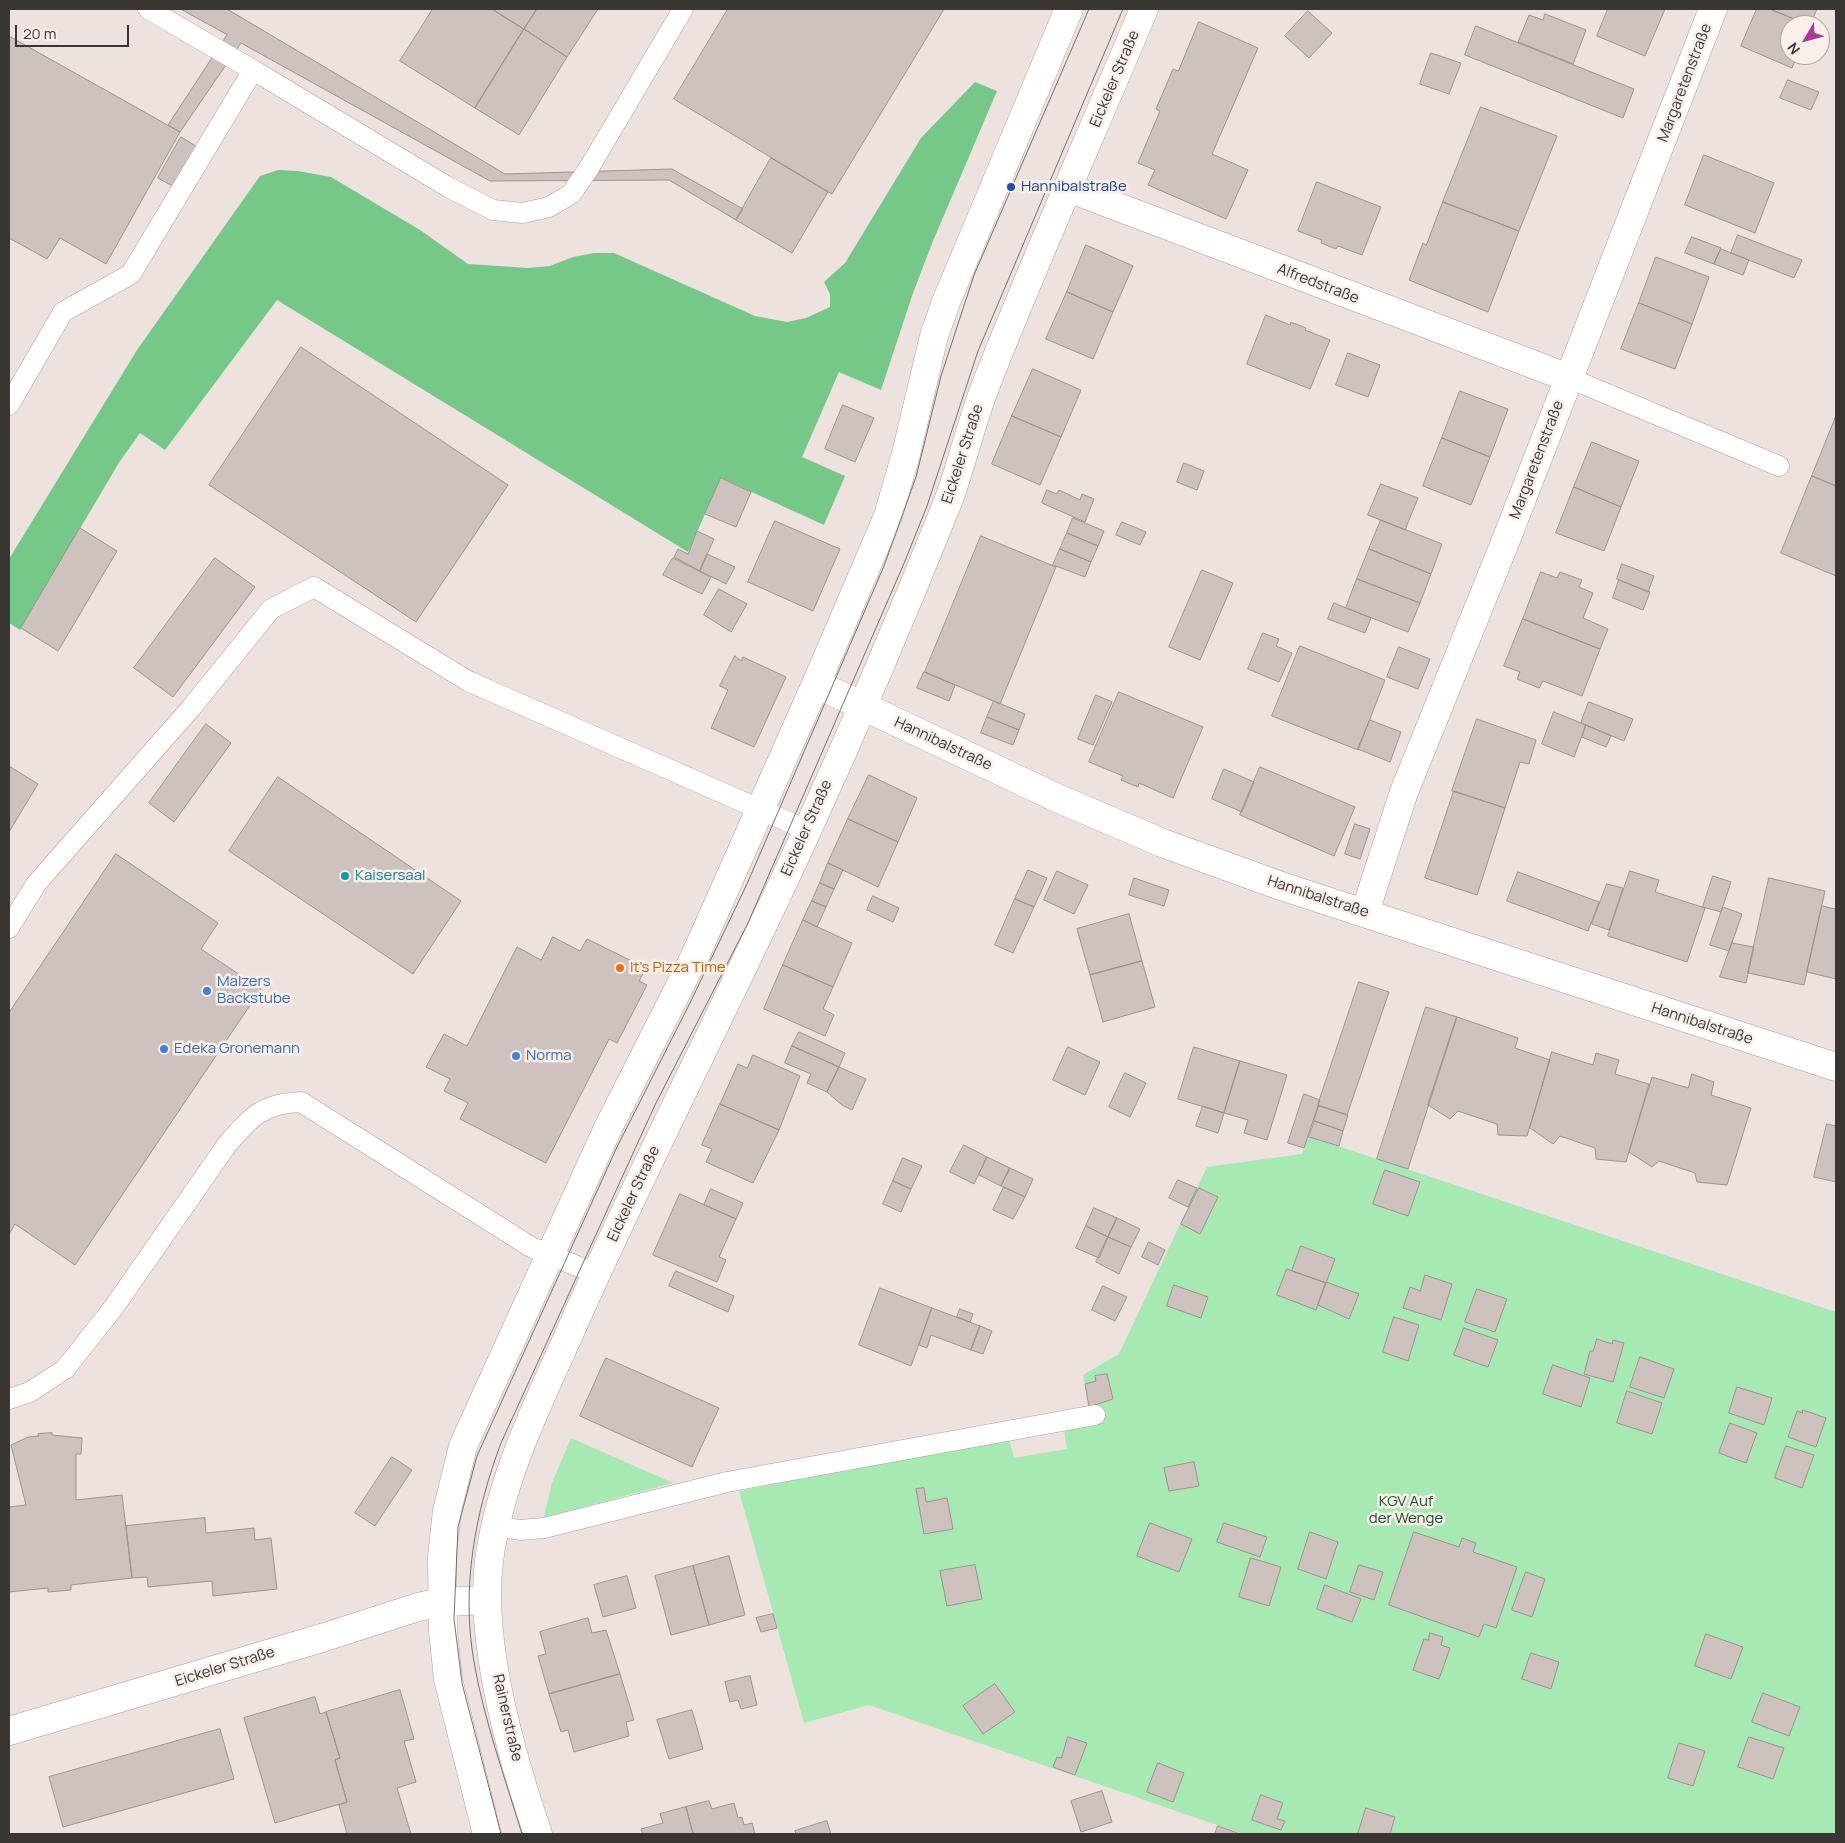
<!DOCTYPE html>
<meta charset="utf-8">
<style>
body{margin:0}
#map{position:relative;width:1845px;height:1843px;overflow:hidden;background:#ede2dd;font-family:Manrope,sans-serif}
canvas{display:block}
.frame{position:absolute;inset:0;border:10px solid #3a3633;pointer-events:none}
.north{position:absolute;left:1780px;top:15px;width:50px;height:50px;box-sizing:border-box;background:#fbefea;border:1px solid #aea5a1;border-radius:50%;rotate:233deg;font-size:14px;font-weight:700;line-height:20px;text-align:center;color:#3a3633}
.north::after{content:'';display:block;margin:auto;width:18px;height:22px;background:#a83a98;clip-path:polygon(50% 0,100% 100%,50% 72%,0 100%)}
.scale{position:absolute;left:15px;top:25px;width:114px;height:22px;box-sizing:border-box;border:2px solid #3a3633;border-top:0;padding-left:6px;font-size:15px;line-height:18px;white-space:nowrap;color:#3a3633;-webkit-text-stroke:4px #fbefea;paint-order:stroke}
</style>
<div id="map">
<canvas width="1845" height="1843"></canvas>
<div class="frame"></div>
<div class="north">N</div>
<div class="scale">20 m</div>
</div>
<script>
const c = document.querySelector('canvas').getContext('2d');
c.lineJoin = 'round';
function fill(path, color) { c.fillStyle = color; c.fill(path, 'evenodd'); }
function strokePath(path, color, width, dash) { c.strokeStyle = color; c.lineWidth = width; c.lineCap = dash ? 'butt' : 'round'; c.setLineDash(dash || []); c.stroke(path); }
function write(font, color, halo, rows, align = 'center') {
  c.font = font + ' Manrope,sans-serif'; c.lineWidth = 5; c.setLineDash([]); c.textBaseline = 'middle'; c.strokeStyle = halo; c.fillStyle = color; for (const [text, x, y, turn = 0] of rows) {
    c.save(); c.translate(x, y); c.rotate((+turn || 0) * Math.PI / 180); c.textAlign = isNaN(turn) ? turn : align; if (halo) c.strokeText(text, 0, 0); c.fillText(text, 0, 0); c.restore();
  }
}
fill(new Path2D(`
 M1308 1136 1836 1312V1834H1243L869 1705 804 1723 739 1491 1009 1439 1014 1458 1067 1449 1064 1430 1093 1425 1083 1375 1119 1354 1207 1167 1302 1154Z
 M571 1438 673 1483 546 1517 544 1516 552 1483Z`), '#a6e9b2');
fill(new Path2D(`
 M975 82 997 91 933 241 913 293 881 390 839 372 802 457 845 476 824 525 721 478 688 552 277 300 165 450 140 433 120 461 20 630 9 623V559L137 350 260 176 278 170 298 171 331 177 420 230 468 264 528 268 550 266 573 257 594 253H614L755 316 787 322 806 318 830 307V294L824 282 845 263 921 138Z`), '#75c887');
const building = new Path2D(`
 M181 9H227L505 174 672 169 743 209 736 220 669 180 490 181 241 43 180 132 168 125 227 35Z
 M433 9H492L524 29 475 108 400 61Z
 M492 9H537L524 29Z
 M537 9H598L567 57 524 29Z
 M728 9H944L832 194 674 99Z
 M1608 9H1665L1645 56 1597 36Z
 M1757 9H1770L1809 25H1790V55H1797L1792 68 1741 46Z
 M1770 9H1817L1810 25Z
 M1308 11 1332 33 1309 58 1285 36Z
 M1545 14 1586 30 1573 64 1518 42 1529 15 1543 20Z
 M1199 22 1258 48 1212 154 1248 170 1226 219 1148 185 1155 170 1138 163 1160 111 1156 109 1173 69 1178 71Z
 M1476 26 1634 89 1623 118 1465 55Z
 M524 29 567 57 519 135 475 108Z
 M9 36 180 132 106 264 60 238 47 259 9 238Z
 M1431 53 1461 63 1449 94 1420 84Z
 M1788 80 1819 92 1811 110 1780 98Z
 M1481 107 1557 136 1519 231 1443 202Z
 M181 137 199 148 176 188 158 178Z
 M1704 155 1774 183 1755 233 1685 205Z
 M771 158 828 192 792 253 736 220Z
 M1317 182 1381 207 1362 255 1338 246 1336 249 1321 243 1322 240 1298 231Z
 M1443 202 1519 231 1488 312 1409 280 1423 243 1426 245Z
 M1738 235 1802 260 1794 278 1731 253Z
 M1692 237 1721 248 1714 264 1685 253Z
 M1086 245 1133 266 1113 312 1067 292Z
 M1721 249 1749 260 1743 275 1714 264Z
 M1656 257 1709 277 1692 324 1639 303Z
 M1067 292 1113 312 1093 359 1046 339Z
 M1639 303 1692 324 1675 369 1621 349Z
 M1266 315 1290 325 1291 322 1306 328 1305 330 1330 340 1310 389 1247 364Z
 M301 347 508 485 416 622 209 485Z
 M1348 353 1380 365 1368 397 1336 385Z
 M1033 369 1081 390 1061 437 1012 416Z
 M1460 391 1508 409 1490 457 1442 438Z
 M843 405 874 418 855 462 825 449Z
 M1012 416 1061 437 1040 485 992 464Z
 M1836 416V486L1812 476Z
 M1442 438 1490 457 1471 505 1423 486Z
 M1592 442 1639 461 1621 507 1574 487Z
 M1184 463 1204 471 1197 490 1177 482Z
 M1812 476 1836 486V576L1781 553Z
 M721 478 751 492 736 527 705 514Z
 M1381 484 1418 498 1405 530 1368 515Z
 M1574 487 1621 507 1604 551 1556 533Z
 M1047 490 1057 494 1059 490 1080 500 1082 494 1094 499 1085 522 1042 503Z
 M1073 518 1104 531 1098 546 1067 533Z
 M1381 520 1442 544 1431 574 1369 549Z
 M775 521 840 549 813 611 748 582Z
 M1122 522 1146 532 1140 545 1116 535Z
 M80 528 117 551 58 651 21 628Z
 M697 531 714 539 700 571 674 557 678 549 688 554Z
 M1067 533 1098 546 1091 562 1060 549Z
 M981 536 1056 567 1000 704 925 672Z
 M1060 549 1091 562 1085 577 1053 565Z
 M1369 549 1431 574 1420 603 1357 579Z
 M707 554 735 567 726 584 700 571Z
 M215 558 255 587 173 697 134 668Z
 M673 558 711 577 702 594 663 575Z
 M1622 564 1654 576 1648 592 1617 579Z
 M1202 570 1233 583 1200 660 1169 647Z
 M1541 572 1557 578 1560 572 1582 580 1579 587 1593 593 1583 618 1608 629 1600 649 1523 619Z
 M1357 579 1420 603 1408 632 1346 608Z
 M1619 580 1650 592 1643 610 1613 598Z
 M719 589 747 604 731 632 704 615Z
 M1334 603 1371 618 1365 633 1328 619Z
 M1523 619 1600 649 1582 696 1543 681 1539 688 1517 679 1520 672 1504 666Z
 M1263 633 1279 639 1276 646 1292 653 1279 682 1248 669Z
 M1300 646 1385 680 1358 750 1272 716Z
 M1399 647 1430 659 1418 689 1387 677Z
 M735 656 741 661 743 657 786 677 754 747 711 728 728 690 720 686Z
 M924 672 955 685 949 701 917 688Z
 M1119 692 1203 727 1173 798 1139 783 1138 787 1121 780 1123 776 1089 762Z
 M1096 695 1112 702 1093 745 1078 739Z
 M994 701 1025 714 1019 730 987 717Z
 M1589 702 1633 719 1624 741 1581 723Z
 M1554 712 1586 725 1574 757 1542 744Z
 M987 717 1019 730 1013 745 981 733Z
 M1477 719 1536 740 1529 764 1520 762 1505 808 1452 791Z
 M1370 720 1401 732 1390 762 1358 749Z
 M206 724 231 743 174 822 149 803Z
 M1586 725 1611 736 1606 747 1582 737Z
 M9 766 38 784 9 832Z
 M1260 767 1355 807 1334 856 1240 815Z
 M1224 769 1254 782 1242 812 1212 799Z
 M869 775 917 798 898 842 848 819Z
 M278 777 461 901 413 974 229 851Z
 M1454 791 1505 808 1477 895 1425 878Z
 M848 819 898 842 878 887 828 863Z
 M1355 824 1370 829 1360 859 1345 854Z
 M116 854 218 923 201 949 261 989 75 1265 15 1224 9 1234V1013Z
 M828 863 843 870 834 889 820 883Z
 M1028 870 1047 878 1034 907 1015 899Z
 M1057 871 1088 885 1074 914 1044 900Z
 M1630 871 1659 880 1655 892 1705 908 1687 962 1608 936Z
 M1518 872 1599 902 1588 931 1507 901Z
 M1713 876 1731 882 1721 912 1703 907Z
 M1134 878 1169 890 1164 906 1129 895Z
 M1769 878 1825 891 1804 985 1748 973Z
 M820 883 834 889 826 907 812 901Z
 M1607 884 1623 888 1609 930 1592 924Z
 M873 896 899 908 893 922 867 910Z
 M1015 899 1034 907 1013 953 995 945Z
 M812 901 826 907 817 927 803 920Z
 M1822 906 1836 909V979L1807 972Z
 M1723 907 1742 914 1729 951 1710 945Z
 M1129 914 1142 961 1090 975 1077 929Z
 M803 920 852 943 833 987 783 965Z
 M553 937 580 951 587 939 646 968 639 981 647 985 617 1043 609 1039 546 1163 460 1119 468 1103 444 1091 450 1079 426 1067 444 1034 467 1046 517 947 541 960Z
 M1732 943 1754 947 1746 983 1720 977Z
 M1142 961 1155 1007 1103 1022 1090 975Z
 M783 965 833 987 823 1009 834 1015 825 1036 764 1009Z
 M1359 982 1389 992 1347 1115 1318 1105Z
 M1426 1007 1457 1017 1408 1169 1377 1159Z
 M1457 1017 1518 1038 1515 1048 1550 1060 1527 1136 1498 1135 1497 1124 1458 1111 1450 1119 1428 1105Z
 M799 1032 845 1053 839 1067 792 1046Z
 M792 1046 839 1067 827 1092 807 1083 811 1074 785 1063Z
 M1068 1047 1100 1062 1085 1095 1053 1080Z
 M1194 1047 1240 1061 1224 1113 1178 1099Z
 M1552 1052 1593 1065 1596 1053 1619 1060 1615 1074 1649 1084 1626 1162 1596 1159 1595 1148 1560 1136 1553 1144 1530 1128Z
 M753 1055 800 1076 779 1130 720 1104 738 1064 747 1068Z
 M1240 1061 1287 1075 1267 1140 1244 1133 1248 1120 1224 1113Z
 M839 1067 866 1079 852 1110 842 1105 827 1092Z
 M1125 1073 1146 1083 1130 1117 1109 1107Z
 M1692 1074 1714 1082 1711 1095 1751 1108 1727 1185 1697 1182 1695 1173 1659 1161 1652 1167 1629 1152 1652 1077 1688 1088Z
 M1304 1094 1320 1100 1304 1148 1288 1143Z
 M720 1104 779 1130 753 1183 706 1162 712 1149 702 1145Z
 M1203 1106 1224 1113 1218 1133 1196 1126Z
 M1319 1106 1348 1115 1343 1131 1314 1121Z
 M1315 1121 1343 1131 1339 1146 1309 1137Z
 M1827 1124 1836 1126V1182L1814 1177Z
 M964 1145 987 1157 974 1184 950 1172Z
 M987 1157 1010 1168 1001 1186 979 1175Z
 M903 1158 922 1166 911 1189 893 1181Z
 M1010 1168 1033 1179 1025 1197 1001 1186Z
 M1385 1170 1420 1182 1408 1216 1373 1204Z
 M1178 1180 1197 1188 1188 1207 1169 1198Z
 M893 1181 911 1189 901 1212 883 1204Z
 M1004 1187 1025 1197 1013 1219 993 1210Z
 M1199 1188 1218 1197 1200 1234 1181 1224Z
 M711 1189 743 1203 736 1219 704 1205Z
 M680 1194 736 1219 719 1257 726 1260 717 1282 653 1255Z
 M1094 1208 1117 1218 1108 1237 1086 1226Z
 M1117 1218 1140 1229 1131 1247 1108 1237Z
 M1086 1226 1108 1237 1099 1258 1076 1248Z
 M1108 1237 1131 1247 1119 1274 1096 1262Z
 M1149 1242 1165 1250 1158 1265 1142 1257Z
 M1301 1246 1335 1259 1326 1283 1292 1271Z
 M1287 1269 1326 1283 1316 1310 1277 1295Z
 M676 1271 734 1296 728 1312 669 1286Z
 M1425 1275 1452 1284 1441 1320 1403 1308 1410 1287 1420 1291Z
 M1326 1282 1359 1294 1349 1319 1318 1305Z
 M1174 1285 1208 1297 1201 1318 1167 1306Z
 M1103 1286 1127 1297 1115 1321 1092 1310Z
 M880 1288 932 1308 911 1366 859 1345Z
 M1477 1289 1507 1299 1495 1332 1465 1322Z
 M932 1308 980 1326 971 1350 931 1335 927 1348 919 1345Z
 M960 1309 973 1314 970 1322 957 1317Z
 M1394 1317 1419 1325 1408 1361 1383 1352Z
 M980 1326 992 1331 983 1354 971 1350Z
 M1464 1328 1498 1340 1488 1367 1454 1355Z
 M1597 1339 1612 1344 1613 1340 1624 1343 1613 1382 1584 1374 1590 1351H1593Z
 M1640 1357 1674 1369 1664 1398 1630 1387Z
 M606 1358 719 1408 692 1467 580 1416Z
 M1553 1365 1590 1378 1581 1407 1543 1394Z
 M1107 1374 1113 1399 1089 1407 1085 1384 1096 1381 1095 1376Z
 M1737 1387 1772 1398 1764 1425 1729 1413Z
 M1627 1391 1662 1403 1652 1434 1617 1423Z
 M1803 1410 1826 1418 1816 1447 1788 1437 1797 1411 1802 1413Z
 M1730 1423 1757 1433 1746 1463 1719 1453Z
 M52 1433V1435L82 1438 81 1454H76V1500L122 1495 132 1578 71 1585V1590L48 1592V1588L9 1592V1507L26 1505 11 1445 28 1437 39 1436 38 1434Z
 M1786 1446 1814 1455 1802 1488 1775 1478Z
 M392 1457 412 1470 375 1526 355 1513Z
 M1194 1462 1199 1486 1169 1491 1164 1468Z
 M924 1488 926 1502 947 1498 953 1529 924 1534 916 1489Z
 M205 1518 206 1533 254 1528 255 1540 271 1538 277 1589 213 1596 212 1581 148 1587 147 1577 132 1578 126 1526Z
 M1150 1523 1192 1539 1179 1572 1137 1556Z
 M1224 1523 1267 1537 1260 1557 1217 1542Z
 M1310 1532 1338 1542 1326 1579 1298 1569Z
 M1414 1532 1459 1547 1462 1538 1476 1543 1473 1552 1517 1567 1496 1628 1484 1624 1479 1637 1389 1605Z
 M729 1556 745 1615 709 1625 693 1566Z
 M1251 1558 1281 1567 1269 1606 1239 1597Z
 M975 1565 982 1599 947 1606 940 1571Z
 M1359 1565 1383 1572 1374 1600 1350 1592Z
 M693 1566 709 1625 671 1635 655 1576Z
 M1526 1572 1545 1579 1532 1617 1512 1610Z
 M627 1576 636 1608 603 1617 594 1585Z
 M1325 1585 1361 1599 1352 1622 1317 1609Z
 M773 1614 777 1628 761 1632 756 1618Z
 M588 1618 592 1633 606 1630 620 1674 549 1694 538 1656 546 1654 540 1632Z
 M1430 1633 1443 1637 1441 1645 1450 1648 1439 1679 1413 1670 1424 1639 1428 1640Z
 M1706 1634 1743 1647 1731 1679 1695 1666Z
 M1531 1653 1559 1662 1551 1689 1522 1679Z
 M620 1674 634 1720 626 1722 629 1736 574 1752 568 1730 561 1732 549 1694Z
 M750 1676 757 1705 741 1709 738 1700 730 1702 725 1682Z
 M995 1684 1015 1712 983 1734 963 1706Z
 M400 1690 414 1739 404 1741 416 1782 397 1788 411 1834H347L339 1805 347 1802 335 1760 340 1758 326 1712Z
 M1763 1693 1800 1707 1789 1736 1752 1722Z
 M315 1697 320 1714 326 1712 340 1758 335 1760 347 1802 275 1823 244 1718Z
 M692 1710 703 1749 669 1759 657 1720Z
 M220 1729 234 1779 63 1827 49 1777Z
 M1068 1737 1087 1743 1075 1775 1053 1767 1057 1757 1061 1758Z
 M1749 1737 1784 1748 1773 1779 1738 1767Z
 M1679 1743 1705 1751 1693 1786 1668 1778Z
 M1158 1763 1184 1773 1173 1802 1147 1792Z
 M1102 1791 1112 1822 1081 1832 1071 1801Z
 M1261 1795 1283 1803 1277 1819 1285 1821 1281 1830 1252 1820Z
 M709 1801 712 1809 734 1803 738 1818 742 1817 744 1825 752 1823 755 1834H693L686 1807Z
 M686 1807 693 1834H643L641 1829 663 1823 660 1814Z
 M1366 1808 1395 1817 1390 1834H1358Z
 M827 1821 831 1834H796L795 1831Z
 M1218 1826 1240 1834H1215Z`);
fill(building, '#cdc2bd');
strokePath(building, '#9d938e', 1);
const service = new Path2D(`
 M148 9 253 70
 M1569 378 1779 466
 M9 405 63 312 131 274 253 70 448 187 493 210 523 213 549 207 571 194 589 168 683 9
 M9 928 36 884 191 708 271 609 314 587 468 681 807 830
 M9 1399 30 1392 65 1369 114 1307 226 1146C249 1118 263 1103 301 1102L531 1247 596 1274
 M495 1526 520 1530 544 1528 727 1482 1095 1415`);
const minor = new Path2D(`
 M1068 188 1569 378
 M816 684 1057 798 1165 844 1281 886 1836 1067
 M1365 912 1404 792 1504 545 1713 9
 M9 1731 325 1637 418 1607 442 1602 487 1600`);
const tertiary = new Path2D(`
 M487 1834 448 1679 443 1631 442 1556 447 1511 463 1446 608 1128 695 956 816 684 888 516 906 454 934 336 946 302 1069 9
 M538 1834C511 1755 477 1637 490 1554 503 1469 544 1392 578 1314 651 1151 733 993 807 831 856 724 903 614 947 504 962 465 971 422 987 382 1036 257 1092 133 1144 9`);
strokePath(service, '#aba09b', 21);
strokePath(minor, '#aba09b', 29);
strokePath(tertiary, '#aba09b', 29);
strokePath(service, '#fff', 20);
strokePath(minor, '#fff', 28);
strokePath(tertiary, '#fff', 28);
strokePath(new Path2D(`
 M501 1834 462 1683 454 1619 458 1527 477 1456 617 1147 690 1003 747 884 884 566 916 477 941 376 974 275 1089 9
 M522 1834C505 1778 484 1720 474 1662 461 1588 475 1512 501 1443L655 1105 748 923 905 561 927 506 978 351 1123 9`), '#76706c', 1);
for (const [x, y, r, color] of [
 [1011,187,5,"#1a4fb4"],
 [345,876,5,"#0f9aa8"],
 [620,968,5,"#e8710a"],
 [207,991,5,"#3f7fe0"],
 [164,1049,5,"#3f7fe0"],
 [516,1056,5,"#3f7fe0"]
]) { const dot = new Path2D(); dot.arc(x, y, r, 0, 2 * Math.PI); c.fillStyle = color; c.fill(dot); strokePath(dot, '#fbefea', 2); }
write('15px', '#3a3633', '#fbefea', [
 ["Eickeler Straße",1115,79,-67],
 ["Margaretenstraße",1685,83,-69],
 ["Alfredstraße",1318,284,21],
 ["Eickeler Straße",963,454,-72],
 ["Margaretenstraße",1537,460,-69],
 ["Hannibalstraße",943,744,25],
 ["Eickeler Straße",807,828,-66],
 ["Hannibalstraße",1318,897,18],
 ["Hannibalstraße",1702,1024,18],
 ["Eickeler Straße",634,1194,-65],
 ["Eickeler Straße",225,1667,-17],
 ["Rainerstraße",507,1718,77]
]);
write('15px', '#164399', '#fbefea', [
 ["Hannibalstraße",1021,187]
], 'left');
write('15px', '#0d838f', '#fbefea', [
 ["Kaisersaal",355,876]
], 'left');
write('15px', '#c56008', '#fbefea', [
 ["It's Pizza Time",630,968]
], 'left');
write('15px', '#366cbe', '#fbefea', [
 ["Malzers",217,982],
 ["Backstube",217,999],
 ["Edeka Gronemann",174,1049],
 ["Norma",526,1056]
], 'left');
write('15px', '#175329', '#fbefea', [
 ["KGV Auf",1406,1502],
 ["der Wenge",1406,1519]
]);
</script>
